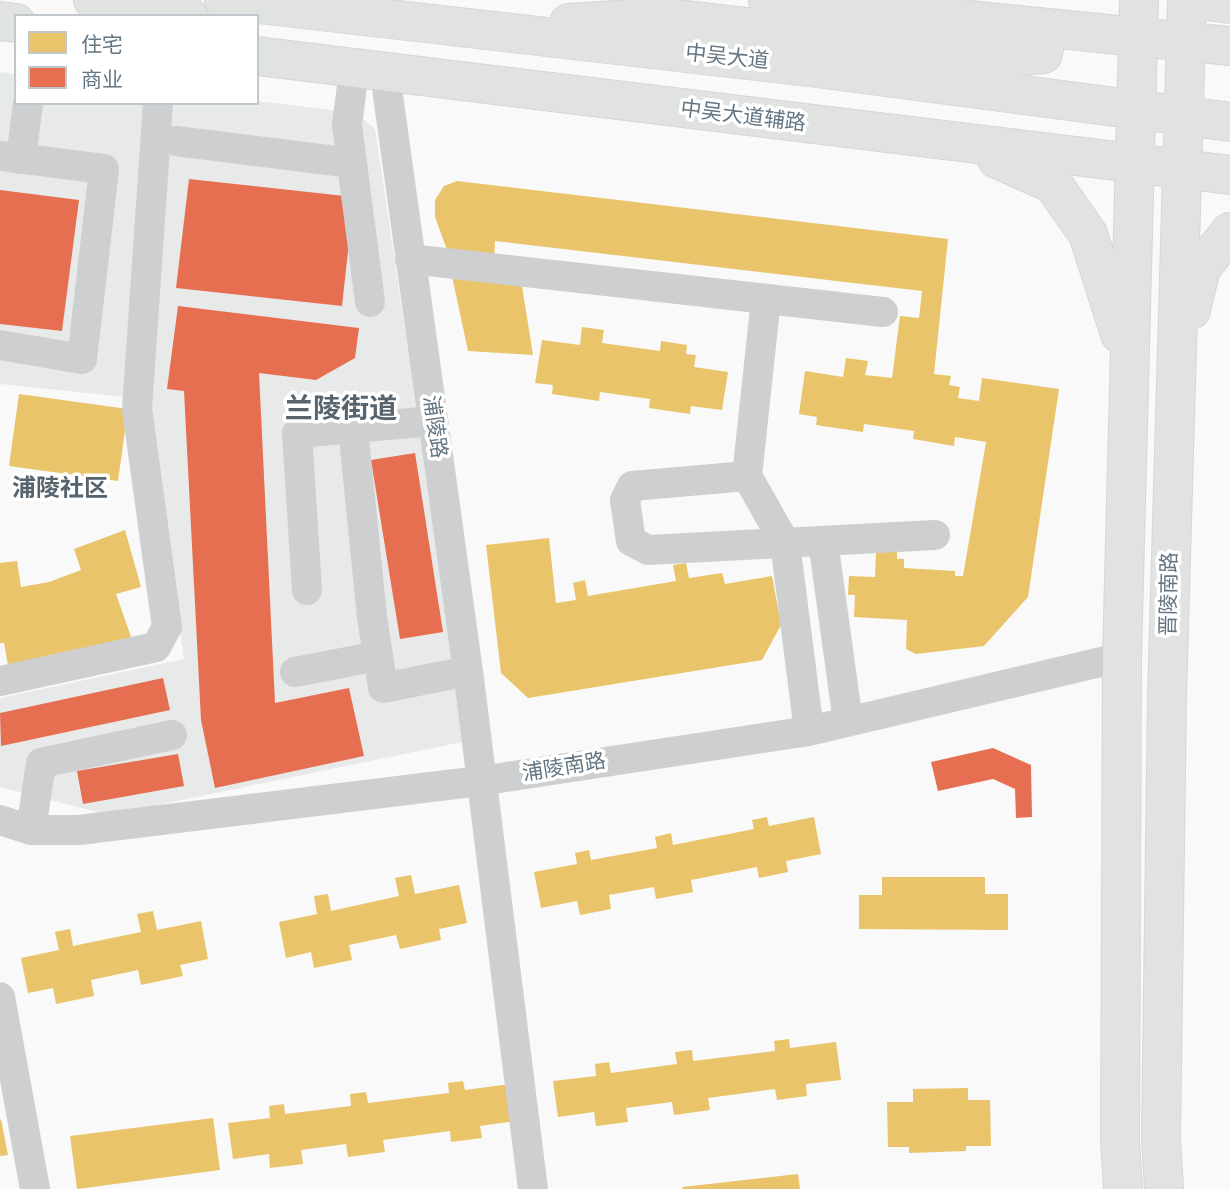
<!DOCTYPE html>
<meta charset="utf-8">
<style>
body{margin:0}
#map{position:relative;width:1230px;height:1189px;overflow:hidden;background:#f9f9f9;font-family:"Space Grotesk","Noto Sans SC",sans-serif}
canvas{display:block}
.legend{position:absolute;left:14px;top:14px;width:245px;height:91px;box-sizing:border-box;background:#fff;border:2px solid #c1c8cd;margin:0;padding:9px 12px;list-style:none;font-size:21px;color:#657683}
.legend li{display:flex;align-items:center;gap:14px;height:35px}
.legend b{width:35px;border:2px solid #c1c8cd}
</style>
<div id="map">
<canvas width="1230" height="1189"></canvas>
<ul class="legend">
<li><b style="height:19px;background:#e9c46a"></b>住宅</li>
<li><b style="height:19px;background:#e76f51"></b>商业</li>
</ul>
</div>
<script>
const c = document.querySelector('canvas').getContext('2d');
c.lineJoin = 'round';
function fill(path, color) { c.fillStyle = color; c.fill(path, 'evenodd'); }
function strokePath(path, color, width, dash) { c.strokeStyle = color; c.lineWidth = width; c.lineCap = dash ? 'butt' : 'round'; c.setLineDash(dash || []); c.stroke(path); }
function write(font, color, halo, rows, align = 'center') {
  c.font = font + ' "Space Grotesk","Noto Sans SC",sans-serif'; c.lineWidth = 7; c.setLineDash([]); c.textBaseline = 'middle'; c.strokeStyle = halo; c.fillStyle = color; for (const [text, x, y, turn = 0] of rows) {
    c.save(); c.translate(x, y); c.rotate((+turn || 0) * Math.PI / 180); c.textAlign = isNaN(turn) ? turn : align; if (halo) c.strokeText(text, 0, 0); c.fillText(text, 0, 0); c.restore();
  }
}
fill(new Path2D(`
 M0 72 16 74V103H257V101L356 113 375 129 467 741 109 815 0 787V698L184 659 145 399 0 384Z`), '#e8e9e9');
fill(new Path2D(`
 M457 181 948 239 934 374 951 376 949 385 960 387 958 398 979 401 982 378 1059 389 1028 597 984 646 916 654 906 649 907 620 854 617 855 595H848L849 576 875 577 876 551 897 552V559H904V568L955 571V576H963L986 442 955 437 954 446 913 439 914 431 864 424 863 432 816 425 817 417 799 414 805 371 843 377 846 358 868 361 865 375 892 378 900 316 919 318 922 291 495 241 494 260 450 258 435 217V200L444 186Z
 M452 276 521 280 533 355 468 351Z
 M582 327 604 330 602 343 660 351 661 341 687 345 686 354 696 355 694 367 728 372 722 410 691 406 690 414 649 408 650 399 600 392 599 401 552 394 553 385 535 383 542 340 580 345Z
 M19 394 128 409 118 481 9 466Z
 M125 530 141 587 116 594 131 637 73 661 9 671 4 643H0V563L17 561 21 587 49 582 81 570 74 549Z
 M549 538 556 603 576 600 573 583 585 580 588 596 676 581 673 565 686 563 689 578 722 573 725 584 772 576 781 625 762 660 528 698 501 673 486 545Z
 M767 817 769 826 814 817 821 854 786 861 788 872 759 878 757 867 691 880 693 892 656 899 654 887 609 895 611 909 580 915 577 901 541 908 534 872 577 864 575 853 589 850 591 860 657 848 655 837 671 833 673 845 754 829 752 820Z
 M411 875 415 894 459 885 467 923 439 929 441 940 400 949 396 935 349 945 352 960 314 968 311 952 286 958 279 922 317 914 314 896 328 894 331 911 399 896 395 878Z
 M882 877H985V894H1008V930L859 929V895H882Z
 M153 911 157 930 201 921 208 959 180 965 183 976 141 985 138 970 91 980 94 996 56 1004 53 988 28 993 21 958 59 950 55 932 70 929 73 946 141 932 137 914Z
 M789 1039 790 1048 836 1042 841 1080 806 1084 807 1096 777 1100 775 1089 708 1098 710 1110 674 1115 672 1102 626 1108 628 1122 596 1126 594 1112 558 1117 553 1081 596 1076 595 1064 609 1062 611 1073 677 1064 675 1052 692 1050 693 1061 775 1051 774 1041Z
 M463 1081 465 1090 510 1084 515 1121 480 1126 482 1138 451 1142 450 1131 383 1140 385 1152 348 1157 346 1144 301 1150 303 1164 270 1168 269 1154 233 1159 228 1123 270 1118 269 1106 284 1104 285 1114 351 1106 350 1094 366 1092 368 1103 449 1093 448 1083Z
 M968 1088V1100H990L991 1146H966V1151L909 1153V1147H888L887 1102H913V1089Z
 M213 1118 220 1170 77 1189 70 1136Z
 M1 1119 8 1155 0 1156V1120Z
 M798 1174 800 1189H683L682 1187Z`), '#e9c46a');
fill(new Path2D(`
 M189 179 354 197 342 306 176 288Z
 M0 190 79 200 62 331 0 324Z
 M178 306 359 328 355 358 316 380 259 373 275 703 349 688 364 756 215 788 201 720 184 391 167 389Z
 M415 453 443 632 400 639 371 460Z
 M163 678 170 710 1 746 0 713Z
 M993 748 1031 765 1032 817 1016 818 1015 789 993 779 938 791 931 762Z
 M178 754 184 786 83 804 77 771Z`), '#e76f51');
const major = new Path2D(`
 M93 0 188 16
 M224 0 817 68 1230 122
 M768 0 1230 46
 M1200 0 1230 4
 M0 21 16 23
 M569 23 660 17 1004 57 1043 54 1045 42 1023 28
 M257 56 1230 175
 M997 159 1053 184 1088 234 1120 334
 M1191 310 1201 268 1230 232
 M1123 1189 1120 1140 1122 657 1139 0
 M1164 1189 1161 1139 1167 697 1187 0`);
strokePath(major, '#d5d6d7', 40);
strokePath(new Path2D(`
 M354 70 347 125 370 302
 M385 74 468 671 533 1189
 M176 141 352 163
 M0 156 104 169 82 359 0 345
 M21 159 28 103
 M410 259 883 312
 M766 299 747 476 785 543 809 731
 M353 428 372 617 383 688 468 671
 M747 476 632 486 625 500 631 541 648 550 935 535
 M823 541 848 722
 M307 590 297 433 433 421
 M295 672 378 656
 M0 681 156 647 167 627 137 409 158 103
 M0 820 31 830H79L480 781 809 731 1122 657
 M31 830 41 763 172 735
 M0 997 35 1189`), '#cecfd0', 30);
strokePath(major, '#e1e2e2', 38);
write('21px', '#657683', '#fff', [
 ["中吴大道",727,58,6],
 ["中吴大道辅路",743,117,7],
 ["浦陵路",434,427,82],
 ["晋陵南路",1170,594,-89],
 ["浦陵南路",564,768,-9]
]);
write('bold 24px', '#57646e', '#fff', [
 ["浦陵社区",60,489]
]);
write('bold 28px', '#57646e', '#fff', [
 ["兰陵街道",341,410]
]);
</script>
